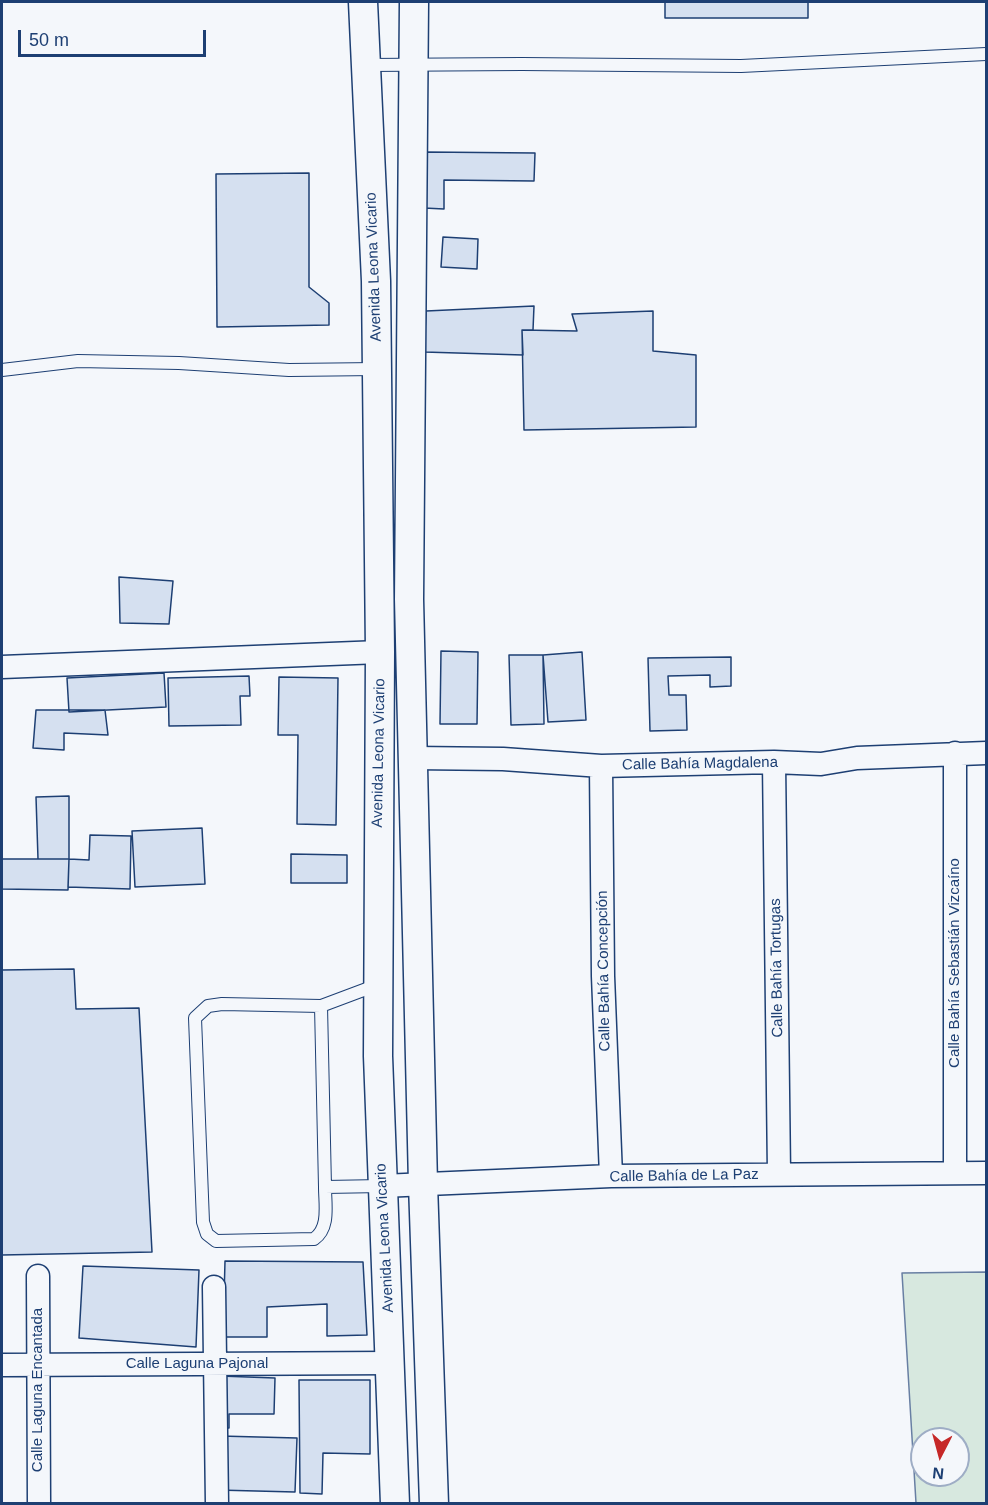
<!DOCTYPE html>
<meta charset="utf-8">
<style>
body{margin:0}
#map{position:relative;width:988px;height:1505px;overflow:hidden;background:#f4f7fb;font-family:Helvetica,sans-serif}
canvas{display:block}
.frame{position:absolute;inset:0;border:3px solid #1d3f73;pointer-events:none}
.north{position:absolute;left:910px;top:1427px;width:60px;height:60px;box-sizing:border-box;background:#f4f7fb;border:2px solid #9eadc5;border-radius:50%;rotate:186deg;font-size:16px;font-weight:700;line-height:24px;text-align:center;color:#1d3f73}
.north::after{content:'';display:block;margin:auto;width:21px;height:27px;background:#c62828;clip-path:polygon(50% 0,100% 100%,50% 72%,0 100%)}
.scale{position:absolute;left:18px;top:30px;width:188px;height:27px;box-sizing:border-box;border:3px solid #1d3f73;border-top:0;padding-left:8px;font-size:18px;line-height:21px;white-space:nowrap;color:#1d3f73;-webkit-text-stroke:4px #f4f7fb;paint-order:stroke}
</style>
<div id="map">
<canvas width="988" height="1505"></canvas>
<div class="frame"></div>
<div class="north">N</div>
<div class="scale">50 m</div>
</div>
<script>
const c = document.querySelector('canvas').getContext('2d');
c.lineJoin = 'round';
function fill(path, color) { c.fillStyle = color; c.fill(path, 'evenodd'); }
function strokePath(path, color, width, dash) { c.strokeStyle = color; c.lineWidth = width; c.lineCap = dash ? 'butt' : 'round'; c.setLineDash(dash || []); c.stroke(path); }
function write(font, color, halo, rows, align = 'center') {
  c.font = font + ' Helvetica,sans-serif'; c.lineWidth = 4.5; c.setLineDash([]); c.textBaseline = 'middle'; c.strokeStyle = halo; c.fillStyle = color; for (const [text, x, y, turn = 0] of rows) {
    c.save(); c.translate(x, y); c.rotate((+turn || 0) * Math.PI / 180); c.textAlign = isNaN(turn) ? turn : align; if (halo) c.strokeText(text, 0, 0); c.fillText(text, 0, 0); c.restore();
  }
}
const green = new Path2D(`
 M986 1272V1503H916L902 1273ZM922 1439H958V1475H922Z`);
fill(green, '#d7e8df');
strokePath(green, '#687fa3', 1.5);
const building = new Path2D(`
 M665 2H808V18H665Z
 M425 152 535 153 534 181 444 180V209L424 208Z
 M309 173V287L329 303V325L217 327 216 174Z
 M443 237 478 239 477 269 441 267Z
 M534 306 533 330H522L523 355 424 352 426 311Z
 M653 311V351L696 355V427L524 430 522 330 577 331 572 314Z
 M119 577 173 581 169 624 120 623Z
 M441 651 478 652 477 724H440Z
 M582 652 586 720 548 722 543 655Z
 M509 655H543L544 724 511 725Z
 M731 657V686L710 687V675L668 676 669 695H686L687 730 650 731 648 658Z
 M164 673 166 707 69 712 67 678Z
 M249 676 250 696H240L241 725 169 726 168 678Z
 M279 677 338 678 336 825 297 824 298 735H278Z
 M36 710H105L108 735 64 733V750L33 748Z
 M69 796V859H38L36 797Z
 M202 828 205 884 135 887 132 831Z
 M90 835 131 836 130 889 68 887 69 859 89 860Z
 M291 854 347 855V883H291Z
 M2 859H69L68 890 2 889Z
 M74 969 76 1009 139 1008 152 1252 2 1255V970Z
 M225 1261 363 1262 367 1335 327 1336V1304L267 1307V1337H223Z
 M83 1266 199 1270 196 1347 79 1338Z
 M220 1376 275 1378 274 1414H229V1428H219Z
 M299 1380H370V1454L323 1453 322 1494 300 1493Z
 M220 1436 297 1438 295 1492 217 1490Z`);
fill(building, '#d5e0f0');
strokePath(building, '#1d3f73', 1.5);
const service = new Path2D(`
 M366 65 522 64 741 66 986 54
 M2 370 78 361 179 363 289 370 377 369
 M377 985 321 1006 325 1187 382 1186
 M321 1006 222 1004 208 1006 195 1018 203 1222 207 1234 216 1241 314 1239C330 1228 325 1205 325 1187`);
const minor = new Path2D(`
 M2 667 380 652
 M955 753V1172
 M413 758 503 759 601 766 774 762 821 764 857 758 986 753
 M774 762 779 1174
 M601 766 603 976 611 1176
 M382 1186 611 1176 986 1173
 M38 1276 39 1504
 M214 1287 217 1504
 M2 1365 392 1363`);
const tertiary = new Path2D(`
 M363 2 376 281 380 652 378 1056 395 1504
 M414 2 409 599 423 1184 434 1504`);
strokePath(service, '#1d3f73', 14);
strokePath(minor, '#1d3f73', 25);
strokePath(tertiary, '#1d3f73', 31);
strokePath(service, '#f4f7fb', 12);
strokePath(minor, '#f4f7fb', 22);
strokePath(tertiary, '#f4f7fb', 28);
write('15px', '#1d3f73', '#f4f7fb', [
 ["Avenida Leona Vicario",374,267,-92],
 ["Avenida Leona Vicario",379,753,-89],
 ["Calle Bahía Magdalena",700,764,-1],
 ["Calle Bahía Sebastián Vizcaíno",955,963,-90],
 ["Calle Bahía Tortugas",777,968,-91],
 ["Calle Bahía Concepción",604,971,-91],
 ["Calle Bahía de La Paz",684,1176,-1],
 ["Avenida Leona Vicario",385,1238,-93],
 ["Calle Laguna Pajonal",197,1364],
 ["Calle Laguna Encantada",38,1390,-90]
]);
</script>
